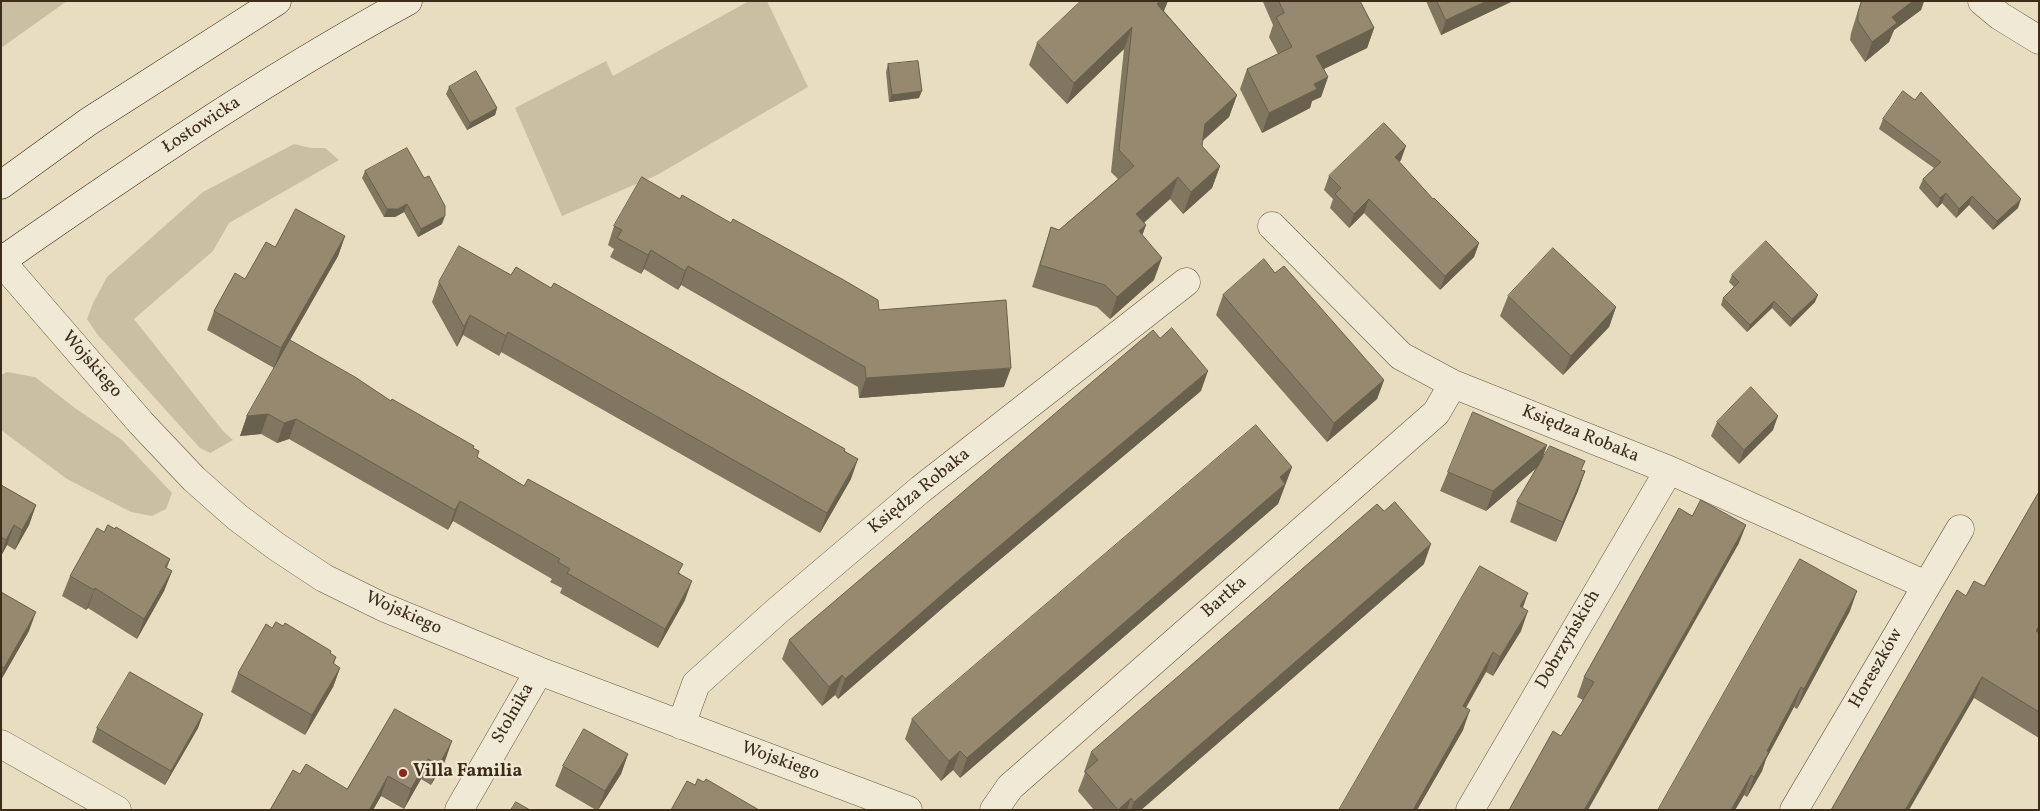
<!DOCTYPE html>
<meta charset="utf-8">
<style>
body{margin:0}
#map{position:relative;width:2040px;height:811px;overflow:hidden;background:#e8ddc0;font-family:Vollkorn,serif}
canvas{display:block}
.frame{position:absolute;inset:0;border:2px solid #3d2d18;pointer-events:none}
</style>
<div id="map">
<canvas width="2040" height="811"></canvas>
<div class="frame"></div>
</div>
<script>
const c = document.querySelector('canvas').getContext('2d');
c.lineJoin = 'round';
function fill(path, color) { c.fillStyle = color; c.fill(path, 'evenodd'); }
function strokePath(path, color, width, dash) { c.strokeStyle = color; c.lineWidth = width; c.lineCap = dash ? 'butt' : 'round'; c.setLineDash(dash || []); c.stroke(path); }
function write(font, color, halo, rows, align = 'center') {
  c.font = font + ' Vollkorn,serif'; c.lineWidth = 4.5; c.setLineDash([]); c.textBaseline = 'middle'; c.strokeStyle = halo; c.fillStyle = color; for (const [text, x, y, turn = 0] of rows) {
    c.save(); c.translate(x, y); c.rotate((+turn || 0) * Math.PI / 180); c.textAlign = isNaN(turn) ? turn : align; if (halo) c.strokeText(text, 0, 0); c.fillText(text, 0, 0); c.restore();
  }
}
fill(new Path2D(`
 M1 1H67L1 48Z
 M749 1H767L808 87 657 175 562 216 515 108 606 61 613 76Z
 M294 144 311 148H325L339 160 229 223 213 251 134 319 223 431 233 440 210 453 200 448 97 334 87 319 93 303 107 277 203 192Z
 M7 372 35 377 75 408 122 440 172 493 166 509 152 516 131 512 67 479 1 430V375Z`), '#cbbfa3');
const minor = new Path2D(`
 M1982 1 2000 16 2039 40
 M1272 226 1401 356 1453 384 1669 470 1926 585
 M1 257 12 274 141 423 194 479 237 517 277 547 324 578 383 607 539 671 908 810
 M681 725 696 684 776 612 921 489 1186 282
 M1 744 117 810
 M459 810 539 671
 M994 810 1010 787 1436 413 1453 384
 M1470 810 1669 470
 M1794 810 1960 529`);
const secondary = new Path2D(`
 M1 185 88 122 277 1
 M1 261C133 169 267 78 408 1`);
strokePath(minor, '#685942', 29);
strokePath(secondary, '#3d2d18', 29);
strokePath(minor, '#f0e9d6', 28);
strokePath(secondary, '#f0e9d6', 28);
fill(new Path2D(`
 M1263 1H1360L1374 28 1367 48 1324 69 1328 77 1321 97 1312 101 1310 108 1262 133 1240 89 1247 69 1278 54 1269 37 1273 25 1263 2Z
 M1426 1H1513L1441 35Z
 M1861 1H1924L1921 10 1894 30 1889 42 1865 62 1850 40 1851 33Z
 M1164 11 1237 95 1229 117 1203 140 1202 146 1220 166 1212 188 1183 214 1170 199 1144 223 1146 225 1142 235 1154 280 1110 319 1097 307 1032 287 1044 249 1051 227 1059 230 1118 179 1111 172 1124 49 1067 104 1029 65 1037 43Z
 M888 64 919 98 889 102 886 72Z
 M449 87 497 108 495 115 467 130 446 94Z
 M1883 119 2018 208 1993 230 1969 205 1956 218 1942 203 1937 208 1919 188 1923 179 1934 168 1879 129Z
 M1401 160 1399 162 1433 199 1479 243 1474 257 1440 290 1364 213 1349 228 1330 208 1333 199 1324 190 1329 176Z
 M365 171 442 224 418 237 404 212 395 217H384L362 178Z
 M680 199 879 310 1004 387 859 398 858 387 681 285 678 290 644 269 641 274 610 257 614 249 608 245 614 226Z
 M345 236 338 256 274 368 207 330 214 311 245 279 275 247Z
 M1275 273 1384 380 1377 399 1327 442 1216 315 1223 295Z
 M511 275 551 288 845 449V451L851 479 820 533 501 352 499 356 463 335 457 347 432 302 439 282Z
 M1732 275 1815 302 1790 327 1772 308 1747 332 1721 305 1723 298 1734 287 1729 282Z
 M1508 296 1616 307 1609 327 1563 375 1500 316Z
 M1201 391 953 599 838 699 835 695 822 706 782 659 789 640Z
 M391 401 473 448 477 457 524 486 680 573 685 600 658 648 560 593 562 588 550 582 552 579 453 521 448 530 289 439 277 443 261 434 240 436 247 416Z
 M1717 422 1773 430 1739 464 1711 436Z
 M1547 445 1543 457 1585 471 1578 491 1556 542 1510 522 1517 502 1537 467 1486 511 1440 491 1448 472Z
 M1292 467 1278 504 960 778 953 770 941 781 905 739 912 719Z
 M1 485 36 505 29 525 15 550 7 545 1 556Z
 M2039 492V738L1974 698 1966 596 1984 586Z
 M1692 516 1746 525 1738 545 1561 736 1583 700 1577 697 1584 677Z
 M104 532 170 559 167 568 172 571 164 591 137 639 88 608 86 610 62 596 70 576Z
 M1424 564 1141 810H1094L1078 791 1085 773 1084 772 1091 752Z
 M1 592 29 631 1 680Z
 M1522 608 1521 631 1493 676 1486 672 1466 708 1463 730 1417 810H1339Z
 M1850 611 1797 709 1794 707 1766 759 1762 771 1747 797 1744 795 1735 810H1658Z
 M272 628 330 653 336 657 334 664 340 668 333 687 305 735 231 692 238 673Z
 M395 709 445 761 431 785 421 779 404 809 381 796 373 810H270L300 774 347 789Z
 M203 714 198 728 165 785 92 742 97 728Z
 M628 754 621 774 598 810H596L555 786 563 766Z`), '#81765f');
fill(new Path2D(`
 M1160 1H1168L1164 11 1149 25 1157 4Z
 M1487 1H1513L1441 35 1446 20Z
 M1913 1H1924L1921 10 1894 30 1889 42 1865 62 1872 42 1892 17Z
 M1132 27 1124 49 1067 104 1074 83Z
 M1374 28 1367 48 1309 76 1316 56Z
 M1328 77 1321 97 1312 101 1310 108 1262 133 1269 113 1314 84Z
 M922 91 919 98 889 102 892 95Z
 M1237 95 1229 117 1197 146 1205 124Z
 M497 108 495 115 467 130 470 123Z
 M1406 146 1401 160 1390 171 1395 157Z
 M1220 166 1212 188 1183 214 1191 192Z
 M1178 177 1170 199 1128 236 1136 214Z
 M1946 193 1942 203 1937 208 1940 198Z
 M1972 196 1969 205 1956 218 1959 209Z
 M1369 199 1364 213 1349 228 1354 214Z
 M2021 199 2018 208 1993 230 1997 221Z
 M407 204 404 212 395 217H384L387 209Z
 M445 216 442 224 418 237 421 229Z
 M1146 225 1138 247 1139 231Z
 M345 236 338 256 274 368 281 348Z
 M1479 243 1474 257 1440 290 1445 276Z
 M651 250 644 269 641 274 648 255Z
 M1162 258 1154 280 1110 319 1117 297Z
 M688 266 681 285 678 290 685 271Z
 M1818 295 1815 302 1790 327 1792 319Z
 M1774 301 1772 308 1747 332 1750 325Z
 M1616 307 1609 327 1563 375 1571 356Z
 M470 315 463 335 457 347 464 327Z
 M508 332 501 352 499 356 506 336Z
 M1011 368 1004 387 859 398 866 378Z
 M1208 371 1201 391 953 599 838 699 845 679 960 579Z
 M1384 380 1377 399 1327 442 1334 423Z
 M268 414 261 434 240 436 247 416Z
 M1778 416 1773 430 1739 464 1744 450Z
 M296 419 289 439 277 443 284 423Z
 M1547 445 1540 465 1486 511 1493 491Z
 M858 459 851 479 820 533 827 513Z
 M1292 467 1278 504 960 778 967 758 1280 477Z
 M1585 471 1578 491 1556 542 1563 522Z
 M460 501 453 521 448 530 455 510Z
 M36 505 29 525 15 550 22 530Z
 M14 525 7 545 1 556 6 540Z
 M1746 525 1738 545 1588 810H1584Z
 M1431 544 1424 564 1141 810H1131L1134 802Z
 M172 571 164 591 137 639 144 619Z
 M692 581 685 600 658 648 665 629Z
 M95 588 88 608 86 610 94 590Z
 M1857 591 1850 611 1797 709 1804 689Z
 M1528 593 1521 613 1520 606Z
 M1528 611 1521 631 1493 676 1500 657Z
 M36 612 29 631 1 680V675L4 668Z
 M2039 626V633L2036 631Z
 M1493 652 1486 672 1455 726 1463 706Z
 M340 668 333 687 305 735 312 715Z
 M842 675 835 695 822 706 829 687Z
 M1982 677 1974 698 1909 810H1905Z
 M1801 687 1794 707 1766 759 1762 771 1747 797 1754 777 1767 751Z
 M1470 710 1463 730 1417 810H1413Z
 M203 714 198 728 165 785 171 771Z
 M452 741 445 761 431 785 439 765Z
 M960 751 953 770 941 781 949 761Z
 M628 754 621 774 598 810 605 791Z
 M428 759 421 779 404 809 411 789Z
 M1751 775 1744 795 1735 810H1731Z
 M388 776 381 796 373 810H369Z
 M1131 798 1127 810H1118Z`), '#69604e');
const building = new Path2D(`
 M1081 1H1160L1157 4 1237 95 1205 124 1202 146 1220 166 1191 192 1178 177 1136 214 1146 225 1139 231 1162 258 1117 297 1105 285 1040 265 1051 227 1059 230 1134 166 1119 150 1132 27 1074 83 1037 43Z
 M1279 1H1360L1374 28 1316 56 1328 77 1314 84 1317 89 1269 113 1247 69 1292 47 1276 17 1284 13Z
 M1437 1H1487L1446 20Z
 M1862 1H1913L1892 17 1897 23 1872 42 1858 21V13Z
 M918 61 922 91 892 95 888 64Z
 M476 71 497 108 470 123 449 87Z
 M1903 91 1915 100 1921 92 2021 199 1997 221 1972 196 1959 209 1946 193 1940 198 1923 179 1941 162 1883 119Z
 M1384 123 1406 146 1395 157 1433 199 1434 198 1479 243 1445 276 1369 199 1354 214 1335 194 1341 188 1329 176Z
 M407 148 424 178 429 176 445 206V216L421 229 407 204 398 209H387L365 171Z
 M642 177 680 199 682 195 731 223 733 219 842 279 878 300 879 310 1006 300 1011 368 866 378 865 367 688 266 685 271 651 250 648 255 617 238 622 230 614 226Z
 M296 209 345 236 281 348 214 311 235 273 245 279 266 242 275 247Z
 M1766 241 1818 295 1792 319 1774 301 1750 325 1723 298 1739 282 1732 275Z
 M459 246 511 275 516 267 551 288 554 283 845 449 844 451 858 459 827 513 508 332 506 336 470 315 464 327 439 282Z
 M1553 248 1616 307 1571 356 1508 296Z
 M1264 259 1275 273 1284 266 1384 380 1334 423 1223 295Z
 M1172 328 1208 371 960 579 845 679 842 675 829 687 789 640 1153 330 1160 338Z
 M290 340 355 377 391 401 392 399 474 446 473 448 479 451 477 457 524 486 528 479 683 564 678 573 692 581 665 629 567 573 570 569 558 562 560 559 460 501 455 510 296 419 284 423 268 414 247 416Z
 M1751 387 1778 416 1744 450 1717 422Z
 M1473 412 1547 445 1493 491 1448 472Z
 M1256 425 1292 467 1280 477 1285 484 967 758 960 751 949 761 912 719Z
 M1550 446 1585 461 1581 470 1585 471 1563 522 1517 502Z
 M1 485 36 505 22 530 14 525 6 540 1 537Z
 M2039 492V626L2036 631 2039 633V712L1982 677 1905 810H1831L1957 590 1966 596 1974 581 1984 586Z
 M1701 500 1746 525 1584 810H1509L1553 731 1561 736 1594 682 1584 677 1679 508 1692 516Z
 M1395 502 1431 544 1134 802 1131 798 1118 810 1085 771 1098 760 1091 752 1377 504 1384 511Z
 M108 525 115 529 116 527 170 559 165 567 172 571 144 619 95 588 94 590 70 576 97 528 104 532Z
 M1800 559 1857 591 1804 689 1801 687 1767 751 1769 752 1754 777 1751 775 1731 810H1658Z
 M1480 566 1528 593 1520 606 1528 611 1500 657 1493 652 1463 706 1470 710 1413 810H1339Z
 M1 592 36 612 4 668 1 666Z
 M276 622 283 626 285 623 331 651 330 653 336 657 333 663 340 668 312 715 238 673 266 624 272 628Z
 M130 672 203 714 171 771 97 728Z
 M395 709 452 741 439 765 428 759 411 789 388 776 369 810H270L293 770 300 774 306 764 347 789Z
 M584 729 628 754 605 791 563 766Z
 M698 779 704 782 706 779 759 810H671L687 781 695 785Z
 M516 802 530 810H511Z`);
fill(building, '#96896f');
strokePath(building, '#69604e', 1);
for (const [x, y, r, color] of [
 [403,773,5,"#8f2418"]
]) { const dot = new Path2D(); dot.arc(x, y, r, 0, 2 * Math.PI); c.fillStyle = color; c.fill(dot); strokePath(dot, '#f0e9d6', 2); }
write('18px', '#3d2d18', '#f0e9d6', [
 ["Łostowicka",202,126,-33],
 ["Wojskiego",91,365,49],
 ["Księdza Robaka",1580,435,22],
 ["Księdza Robaka",920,492,-39],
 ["Bartka",1225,598,-41],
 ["Wojskiego",403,614,24],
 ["Dobrzyńskich",1569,640,-60],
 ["Horeszków",1877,669,-60],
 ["Stolnika",514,714,-60],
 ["Wojskiego",780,762,20]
]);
write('bold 18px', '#3d2d18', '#f0e9d6', [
 ["Villa Familia",413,773]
], 'left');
</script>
